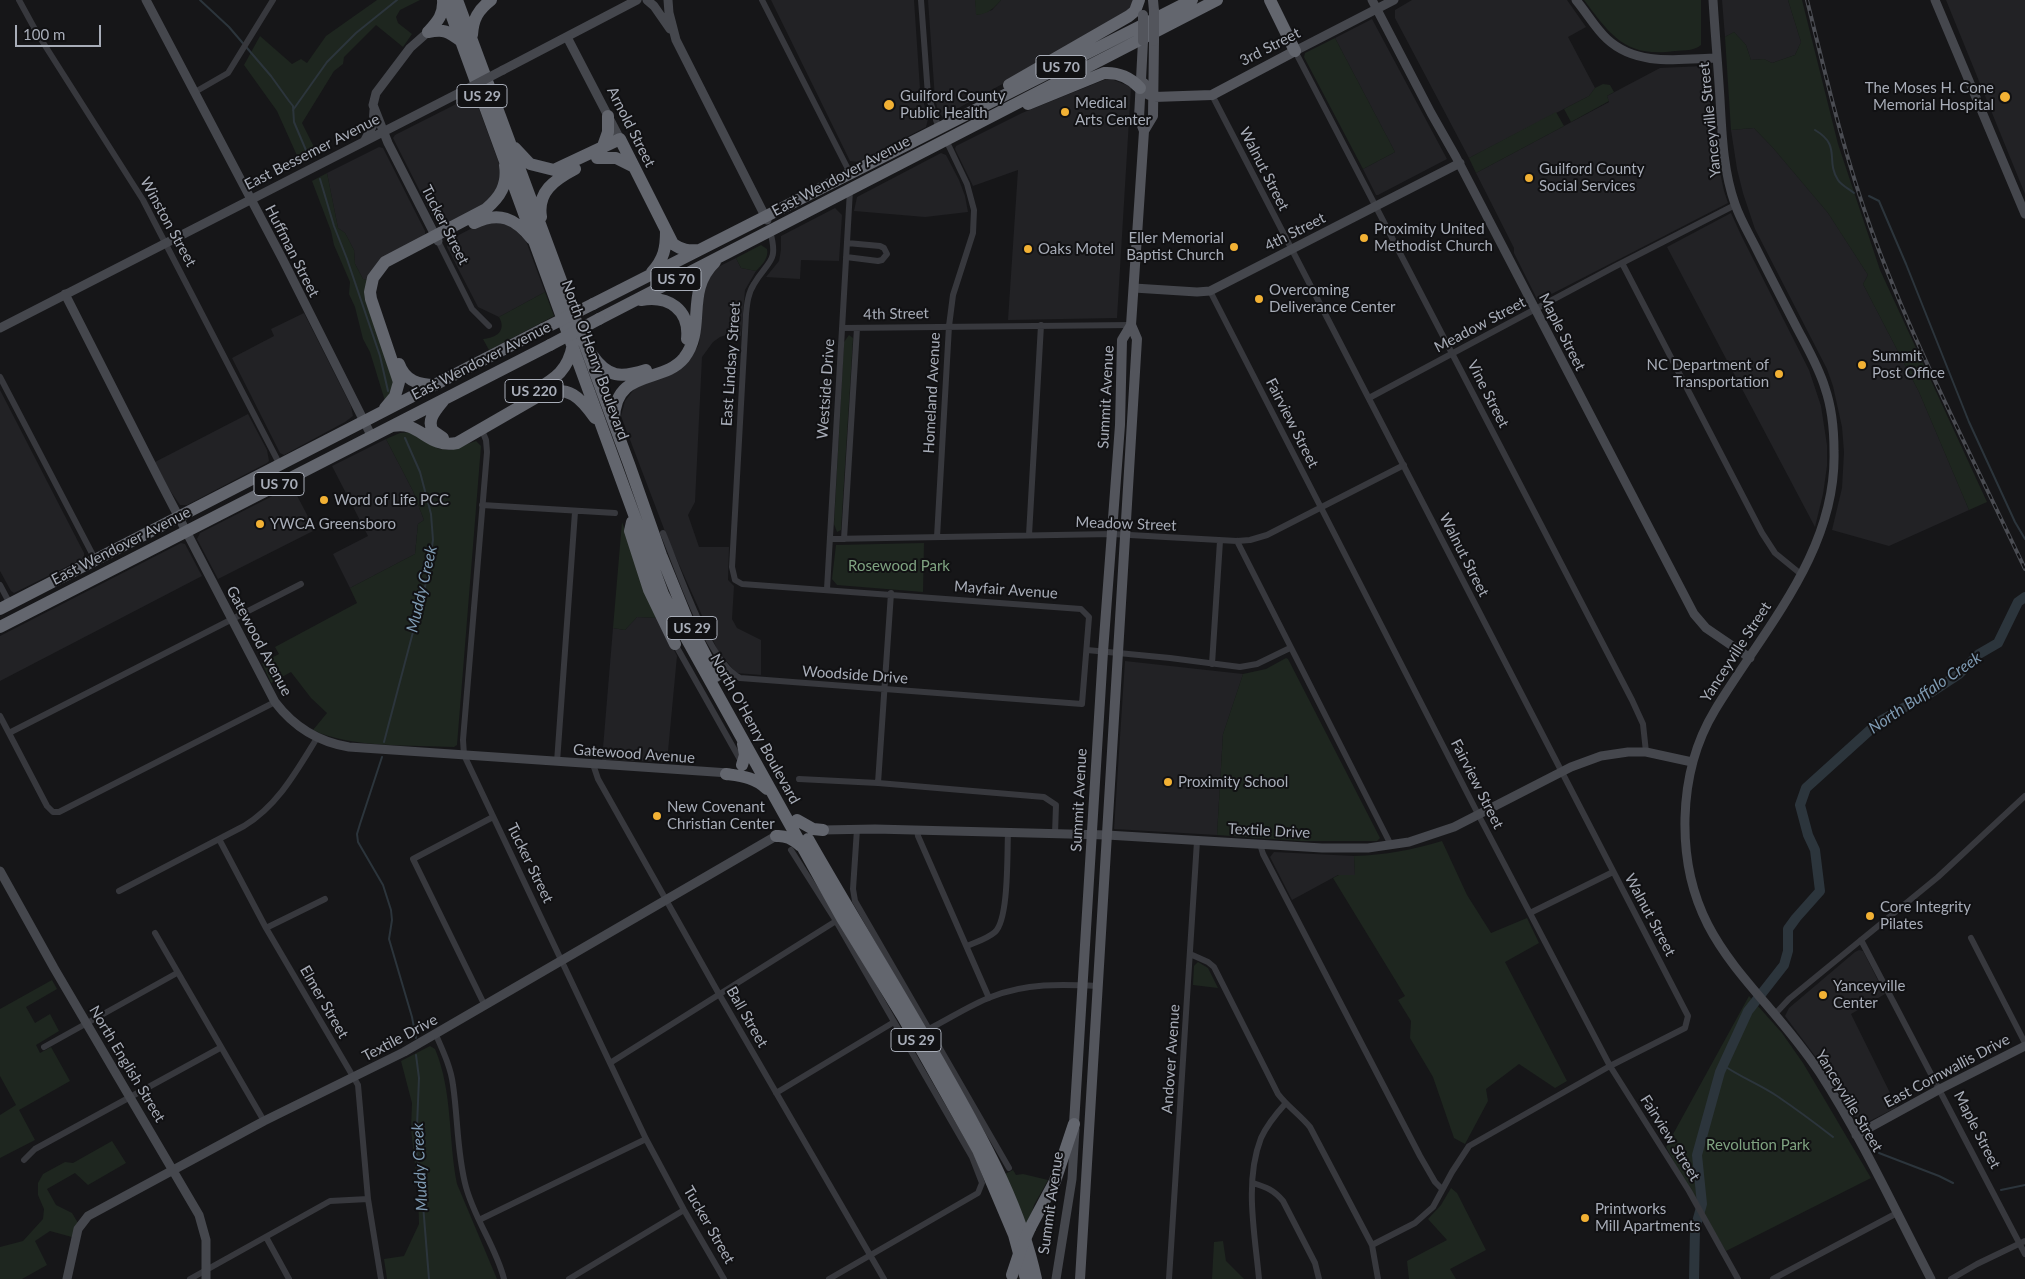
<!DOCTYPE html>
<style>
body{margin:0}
#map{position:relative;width:2025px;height:1279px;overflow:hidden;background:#161618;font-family:Lato,sans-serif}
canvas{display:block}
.scale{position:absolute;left:15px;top:25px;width:86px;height:22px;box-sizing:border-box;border:2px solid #a8adb8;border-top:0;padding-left:6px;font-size:15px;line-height:18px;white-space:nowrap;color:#a8adb8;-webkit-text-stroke:4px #111113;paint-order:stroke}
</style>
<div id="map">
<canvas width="2025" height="1279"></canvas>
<div class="scale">100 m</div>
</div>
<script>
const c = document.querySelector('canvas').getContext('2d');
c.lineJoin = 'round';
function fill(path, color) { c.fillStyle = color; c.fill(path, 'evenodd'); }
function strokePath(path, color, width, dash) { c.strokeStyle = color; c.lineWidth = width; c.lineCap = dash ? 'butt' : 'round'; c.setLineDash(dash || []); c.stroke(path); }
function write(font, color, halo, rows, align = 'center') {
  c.font = font + ' Lato,sans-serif'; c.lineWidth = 4; c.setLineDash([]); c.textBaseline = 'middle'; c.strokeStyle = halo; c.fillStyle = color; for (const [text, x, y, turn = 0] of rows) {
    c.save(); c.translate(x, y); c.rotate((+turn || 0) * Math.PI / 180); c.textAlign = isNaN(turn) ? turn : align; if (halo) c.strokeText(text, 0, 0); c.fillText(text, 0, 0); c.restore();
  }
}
fill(new Path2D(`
 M771 0H914L920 89 928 119 926 127 858 162 850 161Z
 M928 0H975L977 15 992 10 1001 0H1132V5L1131 9 1039 64 942 117 938 110 935 99Z
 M1412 0H1567L1586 27 1568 37 1595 88 1589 96 1469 158 1395 18V10Z
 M1722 0H1788L1801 42 1795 55 1772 63 1764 59 1751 60 1746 45 1734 32 1725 37Z
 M1946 0H2025V194Z
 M1372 19 1447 159 1378 195H1376L1363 169 1395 152 1335 38Z
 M1703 66 1707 69 1714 144 1724 191 1728 203 1538 301 1514 253V248L1476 173 1609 102 1607 96 1660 68Z
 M1109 78 1131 87 1117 318 1008 320 1018 170 973 186 955 149 956 146 1022 113Z
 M474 95 501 169 502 179 490 202 447 224H443L433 217 393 138 395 135Z
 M1754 128 1774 149 1828 213 1868 275 1863 284 1919 392 1969 510 1889 546 1832 530 1842 488 1844 452 1842 427 1833 386 1827 369 1755 229 1743 193 1737 169 1731 130Z
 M379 147 383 148 425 231V234L368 280 363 279 355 264 354 250 345 233 338 228 327 173Z
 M941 153 946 155 959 180 965 196 968 212 925 217 854 211 857 197Z
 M835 208 842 215 839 261 801 260 800 279 766 277 779 261 781 250V236Z
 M1731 213 1741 235 1809 370 1821 406 1827 445V466L1823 494 1815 527 1667 247Z
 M484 222 508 223 526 241 545 292 499 317 478 307 447 247 449 240Z
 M736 258 741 268 756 271 745 290 741 336 726 335 720 337 713 342 702 357 695 502 688 515 699 547H729L728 580 734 586 732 619 737 628 761 640V675L736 673 717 649 669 542 621 416 625 401 635 388 677 371 689 361 699 344 704 285 718 267Z
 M304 313 351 406 353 416 345 422 284 455 280 453 232 358 274 336 271 329Z
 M0 390 84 553V558L14 593 11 591 0 571Z
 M248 414 267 450 269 461 267 463 187 505H180L169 489 155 462Z
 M386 439 413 491 424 520 418 524 415 554 350 588 333 554 368 536 332 466Z
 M292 486 315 530 218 579 197 539 200 533Z
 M181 543 185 544 202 576 0 681V636Z
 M637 617 659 618 677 656 667 762 602 760 613 628 625 630Z
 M1125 661 1243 674 1223 734 1217 835 1114 829Z
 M1274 852 1354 856 1355 875H1338L1292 900 1270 857Z
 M1859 950 1863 951 1885 994 1851 1014 1897 1107 1860 1126 1818 1060 1785 1016 1789 1008 1855 952Z`), '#222225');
fill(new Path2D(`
 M377 0H420L400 10 396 17 398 23 412 34 403 47 376 25 344 57 343 64 334 71 302 123 316 151 299 160 277 111 244 65 260 36 292 64 301 59 307 63 326 36Z
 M975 0H1001C993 9 988 14 976 15Z
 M1584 0H1701V45C1694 51 1685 50 1675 51 1626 58 1611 36 1584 0Z
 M1788 0H1802L1838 144 1880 270 1987 502 1969 510 1919 392 1863 284 1868 275 1828 213 1774 149 1754 128 1731 130 1725 37 1734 32 1746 45 1751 60 1764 59 1772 63 1795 55 1801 42Z
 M1335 38 1395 152 1363 169 1304 57 1305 53Z
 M1603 84 1610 85 1614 92 1607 96 1609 101 1571 122 1564 109 1589 96 1595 88Z
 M1556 112 1564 126 1476 173 1469 158Z
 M327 173 338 228 345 233 354 250 355 264 363 279 368 280 395 385 385 401 370 352 363 339 355 307 349 294 350 282 334 245 331 231 312 181Z
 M761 245 767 249C769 258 762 265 756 271L741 268 736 258Z
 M545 292 554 316 489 350 483 339C496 338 507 331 499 317Z
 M849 335 853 338 841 530 837 532 834 524 844 342Z
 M410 432 439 449 450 450 476 441 481 446 457 745 454 747C411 745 350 748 313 730L327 713 311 698 291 672 271 683 262 663 279 654 275 647 357 603 350 588 415 554 418 524 424 520 413 491 386 439 400 433Z
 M622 522 659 618 637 617 625 630 613 628Z
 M924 543 923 592 837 585 832 579 836 545Z
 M1286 658 1288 659 1380 838 1377 841H1301L1217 835 1223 734 1243 674 1266 669Z
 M1442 841 1467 895 1491 933 1527 918 1539 943 1505 962 1567 1081 1555 1088 1519 1064 1486 1089 1488 1101 1465 1144 1454 1138 1433 1077 1410 1038 1411 1021 1398 1000 1405 996 1333 878 1339 875H1355L1354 856C1385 855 1412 850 1442 841Z
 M1198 962 1208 968 1218 988 1193 985 1194 966Z
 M52 980 57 989 26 1007 35 1023 50 1014 59 1031 36 1045 40 1053 51 1047 70 1081 19 1110 35 1140 0 1158V1115L16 1105 0 1076V1009Z
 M1749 996 1782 1033 1803 1063 1871 1178 1726 1251 1689 1191 1666 1147Z
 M430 1046 435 1049C453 1092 448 1139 457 1184L497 1279H387L384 1259 404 1256 419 1224 418 1191 411 1129 412 1103 401 1061Z
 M112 1141 126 1163 88 1185 75 1173 47 1189 56 1205 72 1213 78 1223 72 1237 50 1231 35 1241 47 1265 22 1279H0V1247L23 1241 43 1219 44 1209 38 1195V1183L43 1174 65 1162 73 1163Z
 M1013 1170 1016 1175 1023 1174 1048 1180 1034 1205 1031 1216 1025 1227 1005 1174Z
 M1451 1188 1457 1193 1486 1250 1450 1269 1456 1279H1409L1407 1261 1447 1240 1428 1219 1441 1205Z
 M1223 1241 1226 1261 1244 1279H1212L1214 1242Z`), '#1e261f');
strokePath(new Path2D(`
 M200 0 229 27 271 76 289 101 293 106 294 122 308 155
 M293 110 327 62 356 33 397 0
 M1815 130C1842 146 1825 160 1838 180 1841 185 1849 189 1854 193
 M320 179 334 226 347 259 380 356 388 391
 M1869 196 1879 201 1906 264 1969 422 2015 522 2025 539
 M384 742 427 579 433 540 431 514 420 472 405 438
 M382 757 360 824 357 834 358 842 383 885 391 910 392 920 389 939 412 1017 416 1038
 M416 1055 419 1078 416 1150 422 1192 429 1279
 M1723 1065C1740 1077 1759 1084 1777 1096 1796 1109 1815 1123 1833 1137
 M1879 1153 1939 1176 1953 1183
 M2001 1190 2025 1185`), '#2c353c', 2);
strokePath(new Path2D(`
 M1694 1279 1695 1229 1702 1204 1697 1155 1720 1072 1748 1011 1784 965 1788 951V929L1796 918 1820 891 1815 850 1808 835 1800 805 1806 788 1880 721 1930 693 1959 674 1979 654 1998 643 2018 602 2025 597`), '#2c353c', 10);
strokePath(new Path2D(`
 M19 0 37 33 143 200 280 465
 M762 0 850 173
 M921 0 928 95 938 126
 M1295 51 1632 700 1643 724 1646 752
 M195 92 228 73 273 0
 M1212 95 1688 1016 1685 1028 1610 1066 1469 1146 1452 1172 1433 1207 1415 1223 1372 1245
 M438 241 472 309 489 326
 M846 257 878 261 882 260 887 254 884 248 880 246 847 243
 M1622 263 1762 533 1775 553 1802 575
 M1210 291 1478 814 1610 1066 1689 1191 1738 1279
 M842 328 1131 325
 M0 377 96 561
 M1369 398 1614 267 1735 205
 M481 428 486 440 487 452 463 740 464 755 646 1139 684 1210 724 1279
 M482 505 615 513
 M663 533C678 568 708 662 740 678L1082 704 1089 617 1081 609 742 584 735 580 732 567 746 314C747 304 748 293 754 284 768 260 779 263 770 231
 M1029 535 1041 325
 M937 537 949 326 953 295 973 233 974 210 967 184 946 140
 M830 539 1112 534 1237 541 1250 540 1267 535 1404 465
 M844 539 857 328
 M1237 541 1391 845
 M0 585 10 604
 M827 589 850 190
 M675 644 742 763
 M1087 650 1170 658 1240 667 1257 664 1290 648
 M1212 664 1220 541
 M0 716 47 806 53 812H59L275 702
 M9 733 301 584
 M557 762 575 512
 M593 764 598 779 719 994 884 1279
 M799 779 878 783 1044 797 1056 805 1055 834
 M878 783 891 593
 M857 829 853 889 855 901 1009 1168
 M917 830 918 836 989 998
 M219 839 266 928 358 1085 368 1199 381 1279
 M1260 844 1263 854 1420 1156 1435 1182 1442 1189
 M791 850 836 921 972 1157 982 1183 978 1193 829 1279
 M119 891 244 826C278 805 296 772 317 738
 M1530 913 1613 872
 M266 928 325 899
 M155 933 264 1121
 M1971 938 2025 1043
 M1861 940 2025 1254
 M967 946C976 942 987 939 995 932 1009 919 1007 853 1008 833
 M1190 954 1208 962 1214 967 1278 1094C1287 1106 1300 1115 1310 1127L1372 1245 1378 1279
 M485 1006 413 859 493 817
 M1775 1014 1789 999 1938 877 2025 796
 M929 1029C949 1019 970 1005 991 997 1026 983 1061 984 1098 986
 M436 1035C443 1051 451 1068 453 1085 458 1119 457 1154 466 1187 475 1220 496 1247 504 1279
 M44 1047 177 973
 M610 1063 836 921
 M776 1093 894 1022
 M24 1160 35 1149 220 1048
 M1253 1183C1266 1187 1274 1190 1283 1201L1315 1263 1319 1279
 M479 1220 646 1139
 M266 1237 289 1279
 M190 1279 330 1201 368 1199
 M569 1279 684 1210
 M1169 1279 1197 841
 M1259 1279C1255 1234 1244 1182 1261 1138 1267 1125 1276 1114 1285 1104
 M1773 1279 1897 1213
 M1951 1279 1977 1264 2025 1241`), '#37383d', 6);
strokePath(new Path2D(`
 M146 0 283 260 371 435
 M647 0 654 6 670 29
 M668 0 669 13 676 40 767 220
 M1372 0 1431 113 1456 157 1694 614 1706 628 1750 658
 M1576 0C1587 13 1595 28 1607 39 1637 67 1680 59 1717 58
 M1713 0C1715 33 1718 66 1720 99 1722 134 1723 170 1735 204 1740 219 1749 234 1756 248 1770 276 1784 303 1798 330 1808 349 1819 368 1825 388 1832 408 1834 430 1834 451 1837 551 1764 629 1715 710 1695 743 1686 780 1685 818 1682 943 1759 981 1820 1073 1862 1138 1895 1210 1931 1279
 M1935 0 2025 214
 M428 32 410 48 376 93 373 105 388 143 438 241
 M567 37 620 139
 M1295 51 1394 0
 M503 70 637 0
 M365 140 373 125 374 110
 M1134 288 1197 292 1210 291 1460 163
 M65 294 161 483 275 702C294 727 318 742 349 747L729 773
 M0 328 463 91
 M823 830 875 829 1107 835 1322 848H1368L1409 842 1454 827 1571 767 1601 756 1628 752H1646L1692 762
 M0 871 54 968 199 1215 206 1240V1279
 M1856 1135 1940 1089 2025 1046
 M67 1279 78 1229 88 1216 264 1121 404 1052 776 836
 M1056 1279 1072 1179 1075 1129`), '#45474d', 9);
strokePath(new Path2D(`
 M1153 0 1154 11
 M1144 83 1147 94 1154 97 1212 95 1295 51
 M1144 131 1153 116 1154 41
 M1074 1124 1103 652 1120 425 1122 340 1131 325 1144 131 1139 118 1143 41
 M1080 1279 1137 339 1131 325`), '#53555c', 10);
strokePath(new Path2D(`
 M446 0 663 594 679 625 842 918 903 1017 978 1150 1014 1235 1026 1279
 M457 0 629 464 661 555 687 619 716 676
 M1270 0 1295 51
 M428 32C444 29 448 31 461 41
 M428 32C437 22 444 15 443 0
 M472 35C473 19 478 10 491 0
 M1009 85 1129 16 1135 11 1139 0
 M1028 104 1104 73C1118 72 1131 78 1140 88
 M515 148 530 164 554 170 620 139 673 244C682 250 688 251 699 250
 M602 149 608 132V116
 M597 158H616L634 167
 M541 217C537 192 554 180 575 169
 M474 223C499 211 515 218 532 239
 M652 272C664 259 666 248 666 231
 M641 300C669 295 690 310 687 339
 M593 304 1192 0
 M599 319 1217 0
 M592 355C608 378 621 378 646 370
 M399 364C405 381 419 385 435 385
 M531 393C554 379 568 372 573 344
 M443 401C436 410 426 420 433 431L443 438
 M385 408 395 396 399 382 371 299 370 292 373 278 385 262 486 209C500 197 508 185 505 165
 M614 419C615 368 663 384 684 358 707 328 684 292 715 262
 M393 426C420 420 427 449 457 443L542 394C569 385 580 397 595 418
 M632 522 630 531 649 590 675 644
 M0 609 543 329
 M0 627 550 345
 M742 765 745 755 743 744
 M726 774C741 776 755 777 767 789
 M797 820 813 829 823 830
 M776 836C787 835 793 840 801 846
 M808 839C855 922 906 1002 952 1085 987 1147 1021 1209 1036 1279
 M1030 1228 1055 1181 1074 1124`), '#63666e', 12);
const rail = new Path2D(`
 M1807 0C1826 77 1844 154 1871 229 1913 344 1973 458 2025 569`);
strokePath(rail, '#4a4c52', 4);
strokePath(rail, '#111113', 2, [5.5]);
strokePath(new Path2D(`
 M463 91 503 70`), '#45474d', 9);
strokePath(new Path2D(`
 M1154 11V41
 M1143 41V15`), '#53555c', 10);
strokePath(new Path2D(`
 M543 329 593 304
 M550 345 599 319
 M1012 1275 1021 1248 1030 1228`), '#63666e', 12);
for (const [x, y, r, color] of [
 [2005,97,6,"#f2b134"],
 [889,105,6,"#f2b134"],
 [1065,112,5,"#f2b134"],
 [1529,178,5,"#f2b134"],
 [1364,238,5,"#f2b134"],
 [1234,247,5,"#f2b134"],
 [1028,249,5,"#f2b134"],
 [1259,299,5,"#f2b134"],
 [1862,365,5,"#f2b134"],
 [1779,374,5,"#f2b134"],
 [324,500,5,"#f2b134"],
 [260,524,5,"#f2b134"],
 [1168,782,5,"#f2b134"],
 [657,816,5,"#f2b134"],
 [1870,916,5,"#f2b134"],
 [1823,995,5,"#f2b134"],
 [1585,1218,5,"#f2b134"]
]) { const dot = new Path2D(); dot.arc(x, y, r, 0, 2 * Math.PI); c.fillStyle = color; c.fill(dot); strokePath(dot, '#111113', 2); }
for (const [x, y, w] of [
 [1061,67,50],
 [482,96,50],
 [676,279,50],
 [534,391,58],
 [279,484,50],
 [692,628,50],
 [916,1040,50]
]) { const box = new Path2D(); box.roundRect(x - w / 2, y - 11.5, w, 23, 4); c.fillStyle = '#111113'; c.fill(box); strokePath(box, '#a8adb8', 1); }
write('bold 14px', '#a8adb8', null, [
 ["US 70",1061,67],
 ["US 29",482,96],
 ["US 70",676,279],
 ["US 220",534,391],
 ["US 70",279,484],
 ["US 29",692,628],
 ["US 29",916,1040]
]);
write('15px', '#a8adb8', '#111113', [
 ["3rd Street",1270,47,-27],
 ["Yanceyville Street",1710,120,-96],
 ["Arnold Street",631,127,63],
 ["East Bessemer Avenue",312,152,-27],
 ["Walnut Street",1264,169,63],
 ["East Wendover Avenue",841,176,-28],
 ["Winston Street",168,222,61],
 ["Tucker Street",445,225,63],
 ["4th Street",1295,232,-27],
 ["Huffman Street",292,251,63],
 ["4th Street",896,314,-1],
 ["Meadow Street",1480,325,-28],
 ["Maple Street",1562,332,63],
 ["North O'Henry Boulevard",595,360,70],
 ["East Wendover Avenue",481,361,-27],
 ["East Lindsay Street",731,364,-86],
 ["Westside Drive",826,389,-86],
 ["Homeland Avenue",932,393,-87],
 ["Vine Street",1488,394,63],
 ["Summit Avenue",1106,397,-87],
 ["Fairview Street",1292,423,63],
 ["Meadow Street",1126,524,2],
 ["East Wendover Avenue",121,546,-27],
 ["Walnut Street",1464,555,63],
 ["Mayfair Avenue",1006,590,4],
 ["Gatewood Avenue",259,641,62],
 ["Yanceyville Street",1736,652,-57],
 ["Woodside Drive",855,675,4],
 ["North O'Henry Boulevard",755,729,61],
 ["Gatewood Avenue",634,754,4],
 ["Fairview Street",1477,784,63],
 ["Summit Avenue",1079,800,-87],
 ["Textile Drive",1269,831,3],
 ["Tucker Street",530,863,64],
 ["Walnut Street",1650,915,62],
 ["Elmer Street",324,1002,60],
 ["Ball Street",747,1017,60],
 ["Textile Drive",400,1038,-28],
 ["Andover Avenue",1171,1059,-86],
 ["North English Street",127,1064,59],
 ["East Cornwallis Drive",1947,1071,-28],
 ["Yanceyville Street",1849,1101,59],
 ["Maple Street",1977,1130,63],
 ["Fairview Street",1670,1138,58],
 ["Summit Avenue",1051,1203,-82],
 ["Tucker Street",709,1225,60]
]);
write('15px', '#a8adb8', '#111113', [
 ["The Moses H. Cone",1994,88,"right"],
 ["Memorial Hospital",1994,105,"right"],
 ["Guilford County",900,96],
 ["Public Health",900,113],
 ["Medical",1075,103],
 ["Arts Center",1075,120],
 ["Guilford County",1539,169],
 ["Social Services",1539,186],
 ["Proximity United",1374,229],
 ["Methodist Church",1374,246],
 ["Eller Memorial",1224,238,"right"],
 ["Baptist Church",1224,255,"right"],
 ["Oaks Motel",1038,249],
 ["Overcoming",1269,290],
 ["Deliverance Center",1269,307],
 ["Summit",1872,356],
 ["Post Office",1872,373],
 ["NC Department of",1769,365,"right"],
 ["Transportation",1769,382,"right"],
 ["Word of Life PCC",334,500],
 ["YWCA Greensboro",270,524],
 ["Proximity School",1178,782],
 ["New Covenant",667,807],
 ["Christian Center",667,824],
 ["Core Integrity",1880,907],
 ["Pilates",1880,924],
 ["Yanceyville",1833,986],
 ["Center",1833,1003],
 ["Printworks",1595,1209],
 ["Mill Apartments",1595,1226]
], 'left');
write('15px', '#7fa381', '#111113', [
 ["Rosewood Park",899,566],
 ["Revolution Park",1758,1145]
]);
write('italic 16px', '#7f9bb3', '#111113', [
 ["Muddy Creek",422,589,-77],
 ["North Buffalo Creek",1925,693,-34],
 ["Muddy Creek",420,1167,-93]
]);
</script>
